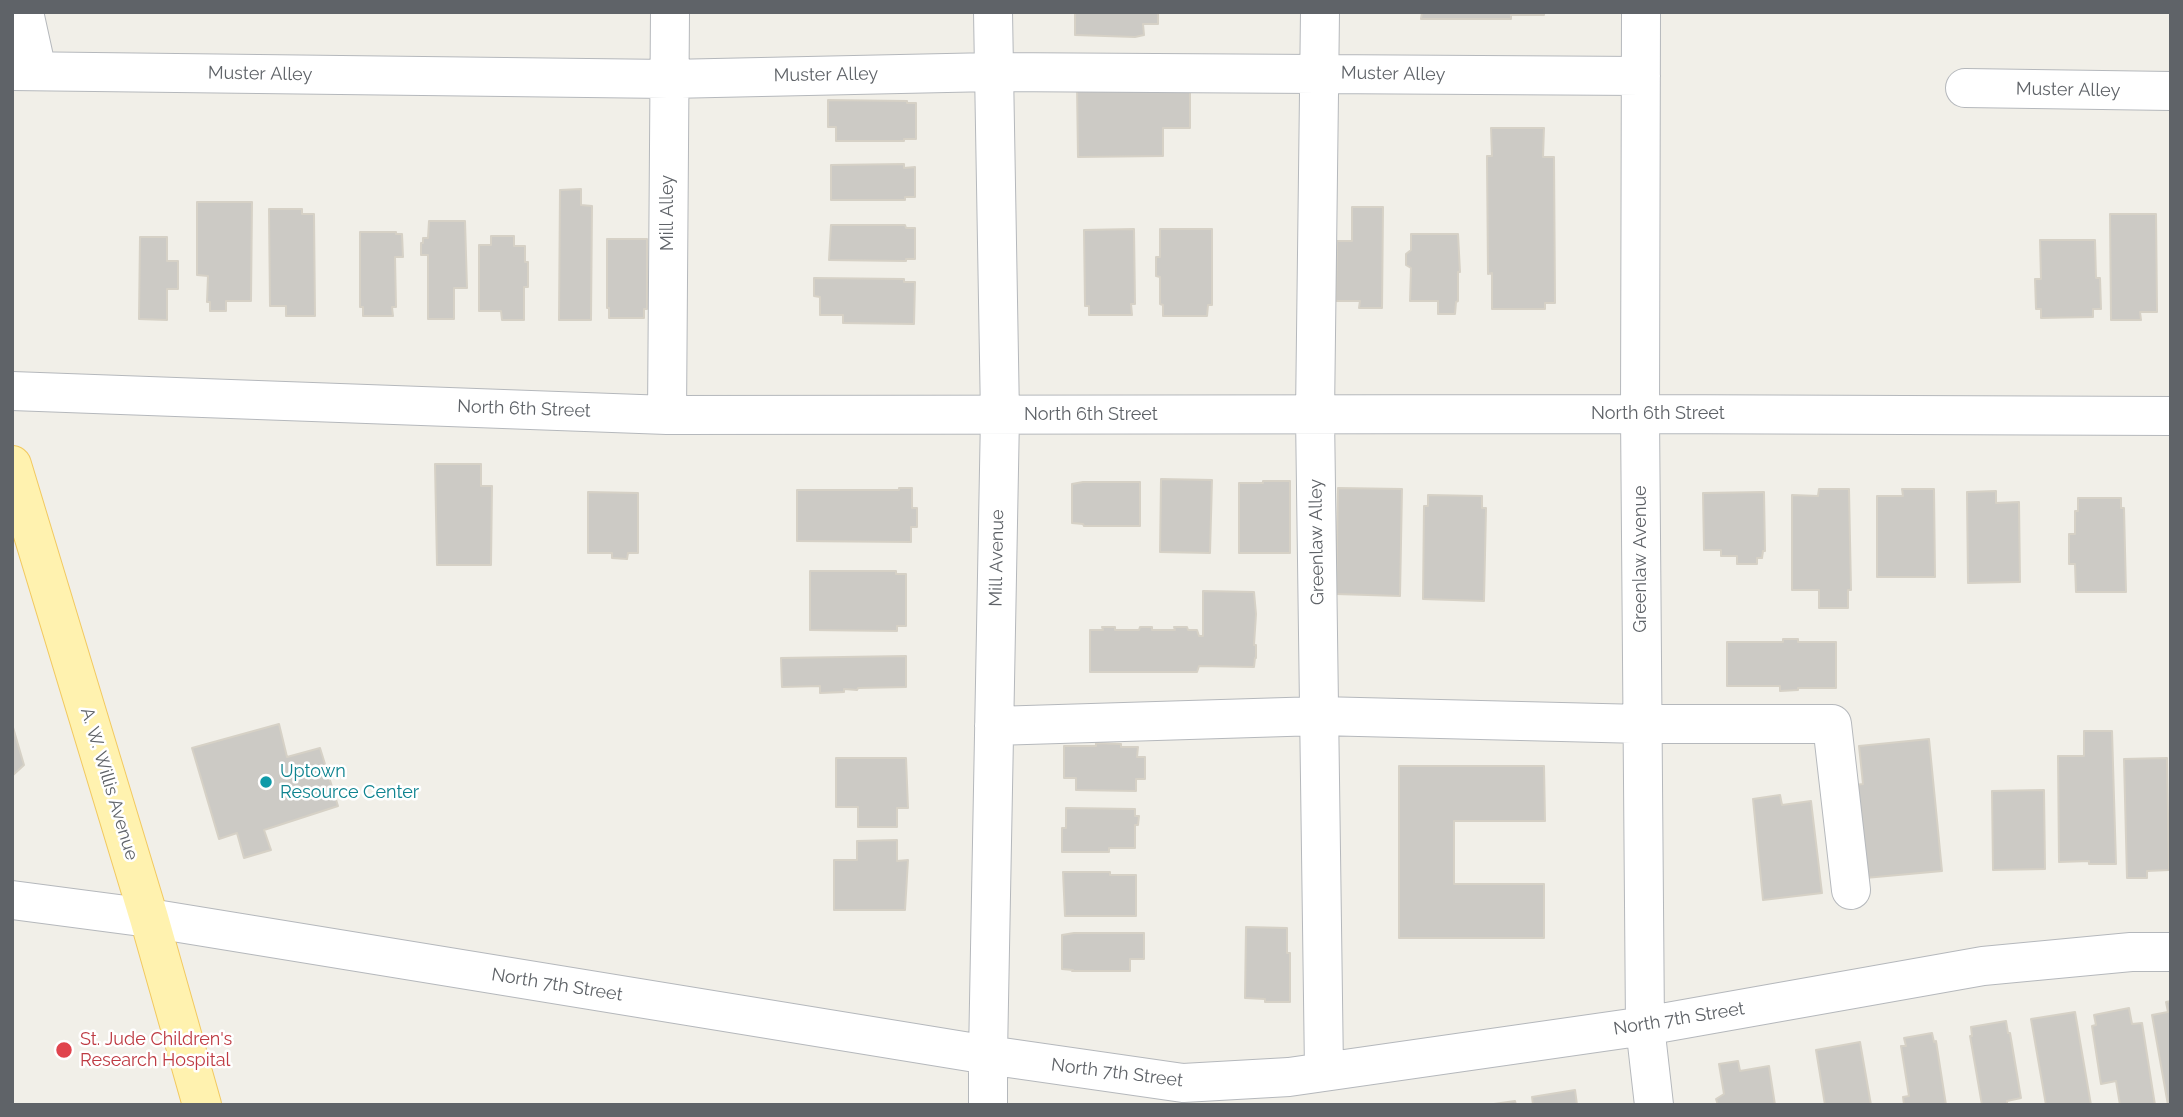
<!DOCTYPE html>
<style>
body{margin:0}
#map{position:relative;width:2183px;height:1117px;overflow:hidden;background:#f1efe8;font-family:Raleway,sans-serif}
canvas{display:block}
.frame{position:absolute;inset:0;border:14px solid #5f6368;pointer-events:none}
</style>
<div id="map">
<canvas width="2183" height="1117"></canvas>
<div class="frame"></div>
</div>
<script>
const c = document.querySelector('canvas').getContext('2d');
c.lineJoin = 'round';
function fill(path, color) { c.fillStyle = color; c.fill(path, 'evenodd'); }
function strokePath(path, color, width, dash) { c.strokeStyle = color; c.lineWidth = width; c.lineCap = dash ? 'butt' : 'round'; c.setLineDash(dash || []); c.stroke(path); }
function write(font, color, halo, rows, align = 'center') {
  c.font = font + ' Raleway,sans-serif'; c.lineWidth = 5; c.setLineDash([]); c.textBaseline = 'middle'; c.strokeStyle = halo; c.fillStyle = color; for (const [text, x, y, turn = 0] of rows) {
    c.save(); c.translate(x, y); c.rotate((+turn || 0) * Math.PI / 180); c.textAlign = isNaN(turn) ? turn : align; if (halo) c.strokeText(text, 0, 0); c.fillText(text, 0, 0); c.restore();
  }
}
const building = new Path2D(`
 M1075 12H1158V24H1143L1144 35 1135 37 1075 35Z
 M1422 12H1544V15H1511V19H1421Z
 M1077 84H1190V128H1163V156L1078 157Z
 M828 100 907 101V103H916V139H904V141H836V127H828Z
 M1491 128H1544L1543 157H1554L1555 303H1545V309H1492V273L1488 274 1487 156H1492Z
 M904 164V168L915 167V197H905V200H831V165Z
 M581 189V205L592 206 591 320H559L560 190Z
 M197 202H252L251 301H226V311H210V302H207L208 276 197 275Z
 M1352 207H1383L1382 308H1359L1360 301H1336L1337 241H1352Z
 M269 209H302V214H314L315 316H286V306H270Z
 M2110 214H2156L2157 312H2140L2141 320H2111Z
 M429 221H465L467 288H454V319H428V255H421V243H423V238H428Z
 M831 225H905L906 228H915V259H906V261L829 260Z
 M1134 229 1135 304H1131L1132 315H1089V306H1085L1084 230Z
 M1160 229H1212V305H1208L1207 316H1163V305L1160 304V277L1156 276V257H1160Z
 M360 232H396V234H402L403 257H395L396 307H392L393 316H363V307H360Z
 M1411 234H1458L1460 272H1458V301L1456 302 1455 314H1438V301H1410L1411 268 1406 265V254L1411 250Z
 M491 236H514V246H525V262H528V287H524V320H502L501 311H479V245H491Z
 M140 237H167V261H178V289H167V320L139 319Z
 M607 239H647V309H644V318H609V308H607Z
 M2040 240H2095L2096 278H2100L2101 309H2093V317L2041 318V309H2036L2035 279H2041Z
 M814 278 904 279V282H915L914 324 843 323V315H820V297L814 296Z
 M435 464H481V486H492L491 565H437Z
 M1161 479 1212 480 1210 553 1160 552Z
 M1263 481H1290V553H1239V483H1263Z
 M1083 482H1140V526H1084L1083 524 1072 523V484Z
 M899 488H912V508H917V527H911V542L797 541V490H899Z
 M1338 488 1402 489 1400 596 1336 594Z
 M1819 489H1849L1851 590H1848V608H1819V590H1792V495L1818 496Z
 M1902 489H1934L1935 577H1877V496H1903Z
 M1996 491V503L2019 502 2020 582 1968 583 1967 492Z
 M588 492 638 493V553H628L627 559 612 558V553H588Z
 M1764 492 1765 551H1763L1762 558H1757V564H1737V556H1721V550H1704L1703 493Z
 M1428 495 1482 496V508H1486L1484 601 1423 599 1424 506H1428Z
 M2078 498H2121V508H2124L2126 592H2076L2075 564H2069V534H2075V511H2078Z
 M810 571H896V574H906V626H897V631L810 630Z
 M1203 591 1254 592 1256 614 1254 645H1256V658H1255L1254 667 1199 666 1197 672H1090V630H1103L1102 627H1115V630H1139L1140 627H1152V630H1175L1174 627H1187L1188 630H1197L1199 636H1203Z
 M1783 639H1798V642H1836V688H1798V690L1780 691V686H1727V642H1783Z
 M906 656V687L858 688 857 690 844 689V692L820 693V686L782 687 781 658Z
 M12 724 24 765 12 776Z
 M279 724 287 757 320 748 338 806 264 830 271 850 244 858 237 833 219 839 192 748Z
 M2084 731H2112L2116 864H2089V861L2059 862 2058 756H2084Z
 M1929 739 1942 871 1865 878 1855 785 1863 784 1859 746Z
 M1096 743 1121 744V747H1138L1137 757H1145V779H1136V791L1076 790V778H1064V746H1096Z
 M836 758H906L908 808H897V827H858V807H836Z
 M2167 758 2169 870 2147 871V878H2127L2124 759Z
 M1399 766H1544L1545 821H1454V884H1544V938H1399Z
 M2044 790 2045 869 1993 870 1992 791Z
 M1780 795 1782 805 1811 801 1822 893 1763 900 1753 799Z
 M1066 808 1135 809V816H1139L1138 825H1135V848H1109V852H1062V828H1066Z
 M897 840V861L908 860 905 910H834V860H857V841Z
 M1063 872H1110V875H1136V916H1065Z
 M1246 927 1287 928V953H1290V1002H1265V999L1245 998Z
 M1074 933H1144V959H1130V971H1072L1073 970 1062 969V935Z
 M2171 1001V1105H2168L2152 1015 2168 1012 2166 1002Z
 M2129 1008 2132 1024 2142 1023 2155 1105H2120L2116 1081 2101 1084 2092 1026 2096 1025 2094 1015Z
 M2075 1012 2091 1105H2046L2031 1019Z
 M2006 1021 2008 1033H2010L2021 1098 2007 1101V1105H1982L1970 1036H1972L1971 1027Z
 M1932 1033 1934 1042 1936 1041 1946 1105H1904L1903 1097 1909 1096 1901 1046H1906L1904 1038Z
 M1860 1042 1871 1105H1825L1816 1050Z
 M1738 1061 1740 1071 1769 1066 1775 1105H1718L1716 1099 1724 1094 1719 1064Z
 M1575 1090 1577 1105H1533L1532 1097Z
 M1515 1101 1516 1105H1487Z`);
fill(building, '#cccac5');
strokePath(building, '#d6d1c6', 2);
const minor = new Path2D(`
 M24 12 37 71
 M1320 12 1315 415 1324 1071
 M1641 12 1640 414 1645 1026 1654 1105
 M12 71 669 79 993 72 1641 76
 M1965 88 2171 91
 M12 391 667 415 1640 414 2171 416
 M667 415 670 12
 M994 726 1319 716 1642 724H1832L1851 890
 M12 900 149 918 988 1055 1183 1083 1289 1077 1645 1026 1983 966 2131 952H2171
 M988 1105V1055L1000 416 993 12`);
const major = new Path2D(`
 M12 465 149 918 202 1105`);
strokePath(minor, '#b5b8bc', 40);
strokePath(major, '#f2c960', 40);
strokePath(minor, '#fff', 38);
strokePath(major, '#fff2af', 38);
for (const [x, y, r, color] of [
 [266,782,7,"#0f9aa8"],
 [64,1050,9,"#e0444e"]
]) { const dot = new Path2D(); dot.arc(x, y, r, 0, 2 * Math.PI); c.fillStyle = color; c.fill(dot); strokePath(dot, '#fff', 2.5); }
write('18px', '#5f6368', '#fff', [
 ["Muster Alley",260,74,1],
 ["Muster Alley",1393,74,1],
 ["Muster Alley",826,75,-1],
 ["Muster Alley",2068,90,1],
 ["Mill Alley",668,213,-90],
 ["North 6th Street",524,409,2],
 ["North 6th Street",1658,414],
 ["North 6th Street",1091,415],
 ["Greenlaw Alley",1317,542,-91],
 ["Mill Avenue",997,558,-89],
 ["Greenlaw Avenue",1641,559,-90],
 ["A. W. Willis Avenue",109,784,73],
 ["North 7th Street",557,985,9],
 ["North 7th Street",1679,1019,-9],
 ["North 7th Street",1117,1073,7]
]);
write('18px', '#0d838f', '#fff', [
 ["Uptown",280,772],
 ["Resource Center",280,793]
], 'left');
write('18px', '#be3a42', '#fff', [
 ["St. Jude Children's",80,1040],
 ["Research Hospital",80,1061]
], 'left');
</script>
